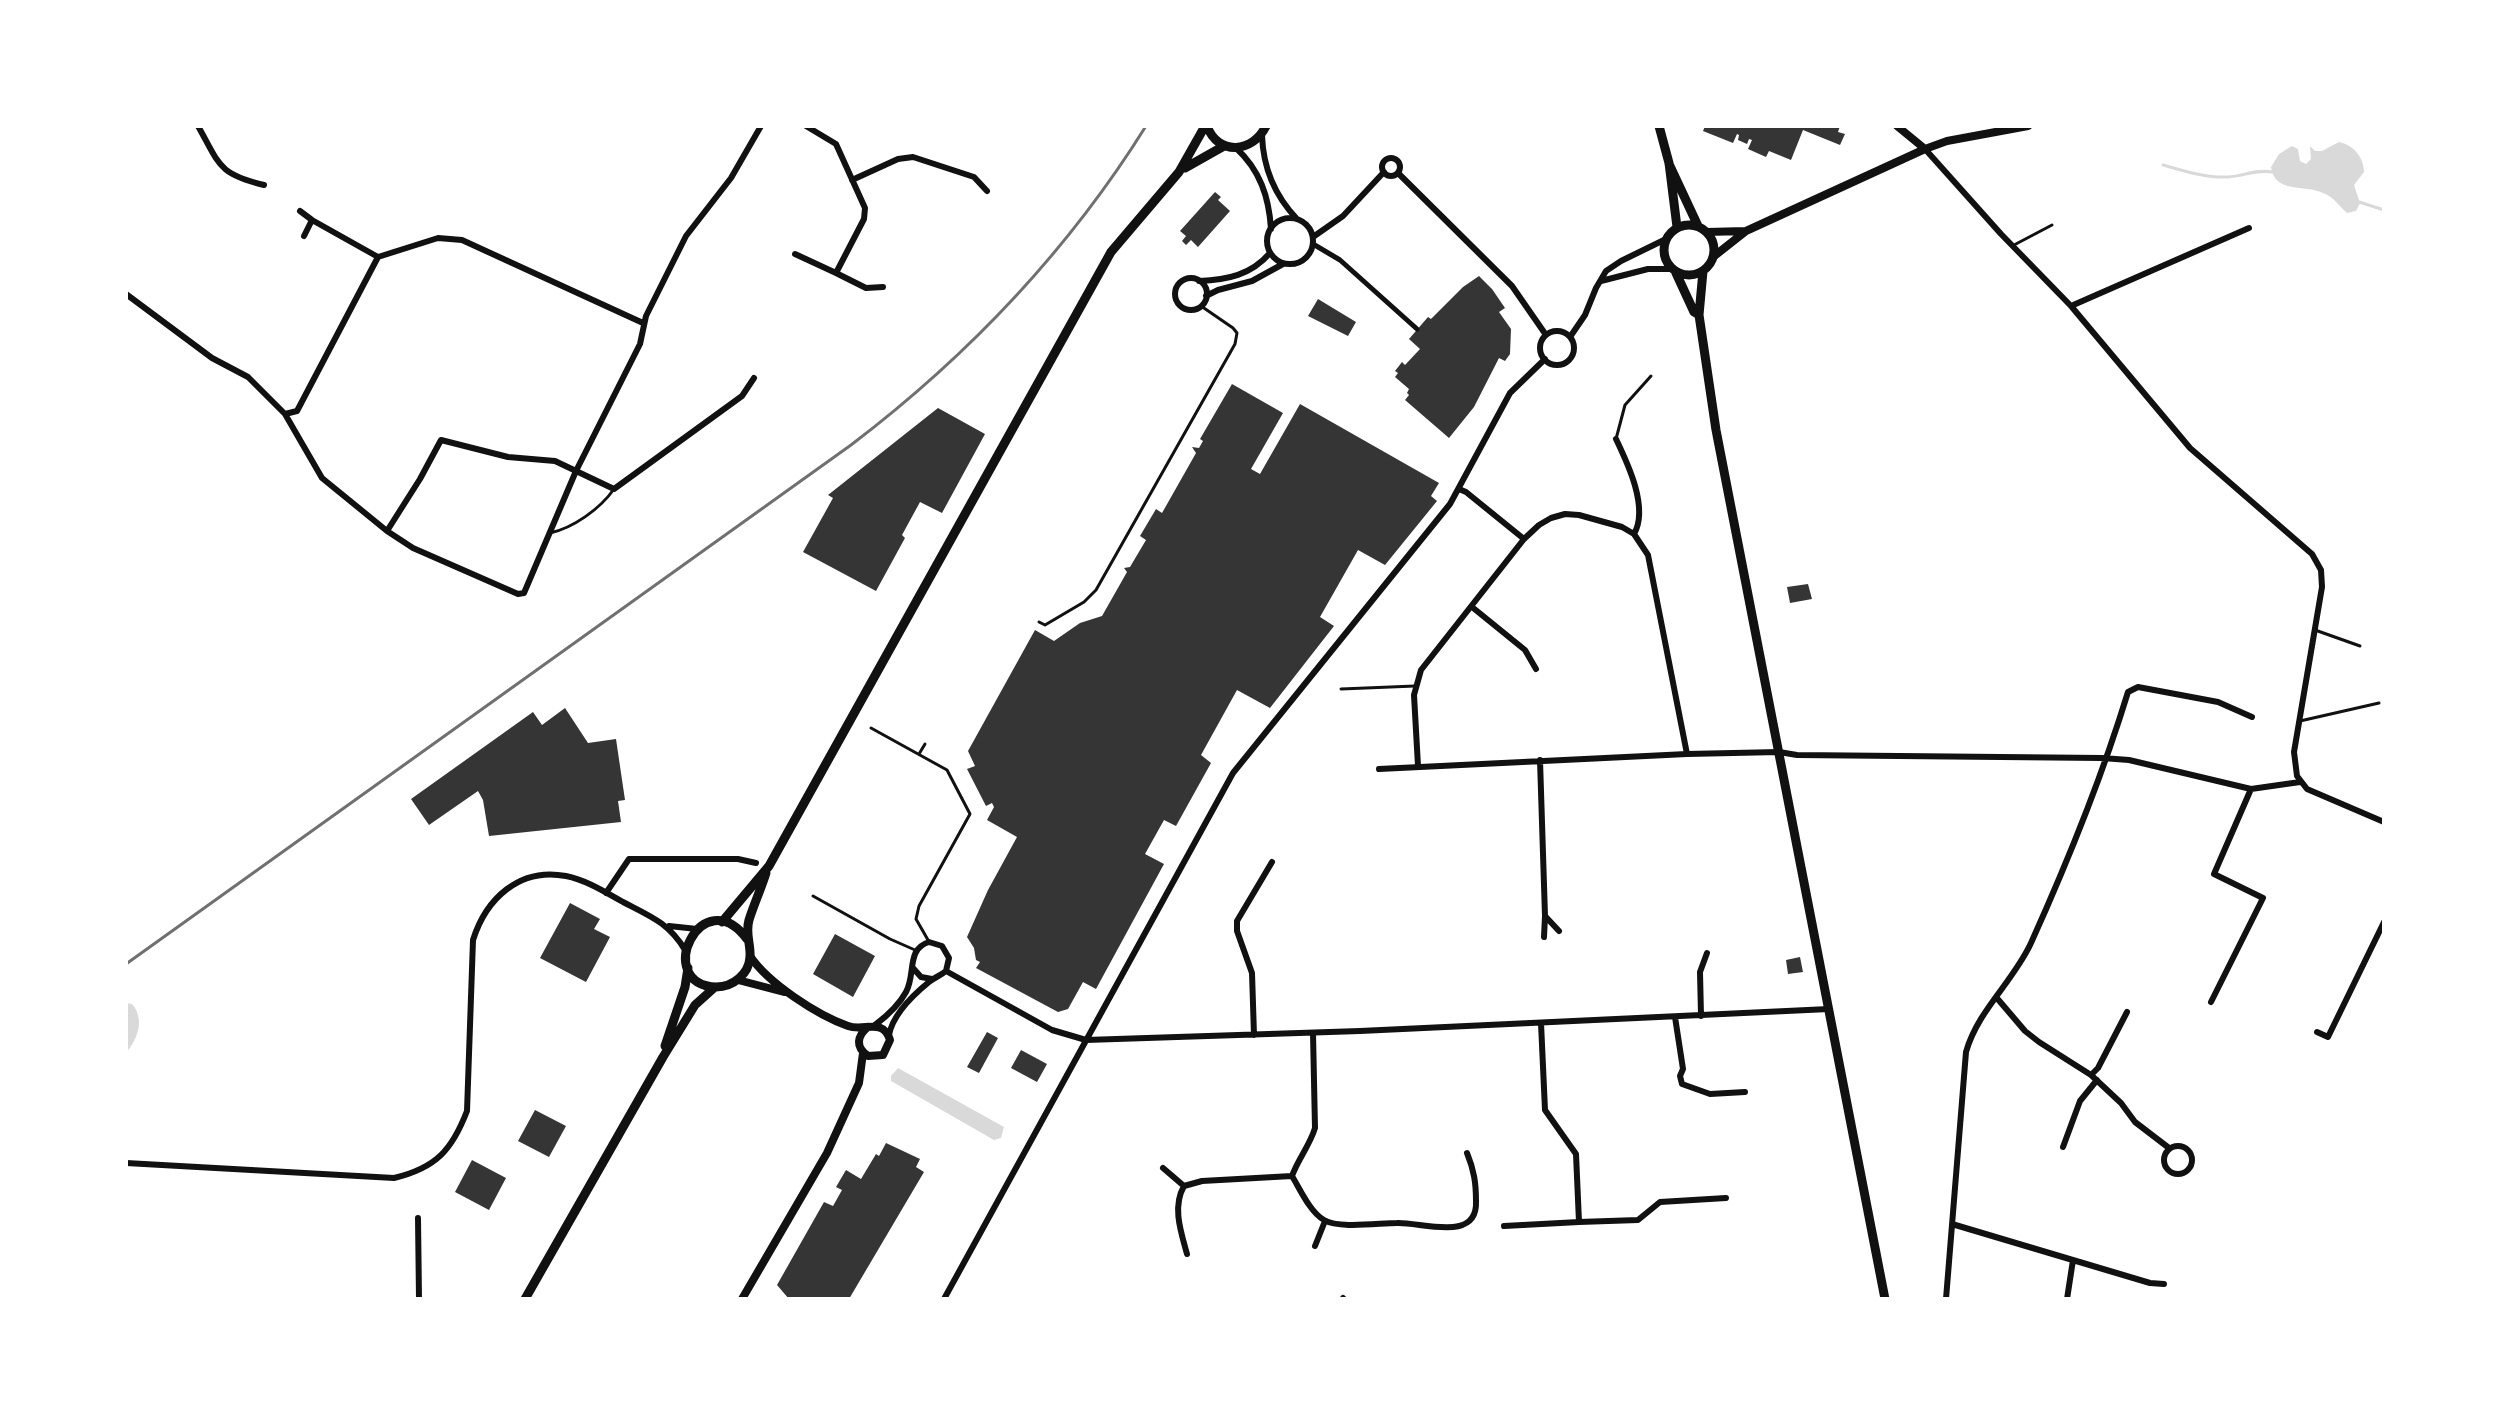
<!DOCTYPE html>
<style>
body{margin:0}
#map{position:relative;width:2510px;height:1425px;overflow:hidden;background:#fff;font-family:Overpass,sans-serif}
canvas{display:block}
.frame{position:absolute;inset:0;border:128px solid #fff;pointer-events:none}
</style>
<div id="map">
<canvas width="2510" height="1425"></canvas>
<div class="frame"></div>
</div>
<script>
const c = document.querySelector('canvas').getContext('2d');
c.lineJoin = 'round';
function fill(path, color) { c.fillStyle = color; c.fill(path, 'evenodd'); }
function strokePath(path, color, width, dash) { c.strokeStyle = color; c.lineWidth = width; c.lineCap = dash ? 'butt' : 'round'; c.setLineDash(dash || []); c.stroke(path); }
fill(new Path2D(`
 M2339 142C2353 145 2364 157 2364 172L2354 185 2360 203 2356 211 2347 213C2339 206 2334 197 2323 193 2304 184 2275 194 2271 167L2279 154 2292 146 2298 149 2300 161 2306 164 2311 159 2310 146 2315 151H2322Z
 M126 1003 132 1004C145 1019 138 1039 126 1053Z
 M898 1068 1004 1127 1001 1138 994 1140 891 1081V1076Z`), '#d9d9d9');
strokePath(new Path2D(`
 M2163 165C2184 171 2206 178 2228 177 2244 176 2256 169 2273 172
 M2356 201 2384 210`), '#d9d9d9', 3);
fill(new Path2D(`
 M1705 126H1840L1838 132 1845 134 1840 145 1803 130 1791 160 1769 151 1766 157 1748 149 1752 140 1749 139 1747 144 1738 140 1739 135 1737 134 1733 143 1703 131Z
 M1215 192 1221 197 1218 200 1230 211 1198 247 1191 240 1186 245 1182 241 1186 236 1180 231Z
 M1479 276 1492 289 1505 308 1499 312 1511 329 1510 354 1505 361 1499 358 1474 407 1449 438 1405 400 1409 395 1407 393 1409 389 1395 377 1398 373 1395 371 1402 362 1405 365 1420 349 1409 339 1428 317 1431 319 1463 287Z
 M1318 299 1356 322 1348 336 1308 316Z
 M1232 384 1283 413 1251 469 1260 474 1300 404 1439 483 1431 496 1437 501 1385 565 1358 550 1320 617 1334 626 1270 708 1237 690 1201 755 1211 763 1176 826 1164 820 1145 854 1164 864 1096 989 1083 982 1068 1009 1058 1012 976 968 980 962 976 960 974 948 967 937 988 890 1017 837 987 820 994 807 992 803 986 806 967 769 975 766 968 751 1035 630 1054 641 1080 623 1102 616 1127 572 1124 568 1130 567 1146 540 1140 536 1156 509 1162 513 1196 453 1192 447 1199 448 1203 441 1200 439Z
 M938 408 985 434 942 513 920 502 902 535 905 538 876 591 803 552 833 498 828 495Z
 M1808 584 1812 599 1790 603 1787 587Z
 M565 708 588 743 616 739 625 800 618 801 621 822 489 836 483 800 478 791 429 825 411 799 533 712 542 725Z
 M570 903 600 919 594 929 610 937 586 982 540 958Z
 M835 934 875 956 853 997 813 974Z
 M1800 957 1803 972 1788 974 1786 960Z
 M987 1032 998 1038 979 1073 967 1067Z
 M1021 1050 1047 1064 1037 1082 1011 1068Z
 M535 1110 566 1126 549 1157 518 1141Z
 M886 1143 920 1159 916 1167 924 1172 849 1299H789L777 1285 824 1202 833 1206 842 1190 836 1187 846 1170 861 1179 876 1154 879 1156Z
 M472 1160 506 1178 489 1210 455 1192Z`), '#353535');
strokePath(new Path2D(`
 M2014 245 2052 225
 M1616 439 1625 405 1651 376
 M550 533C573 528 600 509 614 489
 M1039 622 1045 625 1084 602 1096 590 1235 344 1237 333 1233 328 1201 306
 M2315 630 2360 646
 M1341 689 1415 686
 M2300 721 2379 703
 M871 728 947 770 970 814 919 906 916 919 928 940
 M919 754 925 744
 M813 896 890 939 915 950`), '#111', 3);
strokePath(new Path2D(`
 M1313 244 1340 260 1417 329`), '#111', 5);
strokePath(new Path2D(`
 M198 126C220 165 218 174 264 185
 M806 126 836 144 865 208 864 219 836 273 866 288 883 287
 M1262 135C1263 167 1275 196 1297 219
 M1236 148C1260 170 1269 197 1271 229
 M1925 149 2001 234 2071 306 2190 448 2312 554 2321 570 2322 587 2294 752 2297 776 2307 789 2384 822
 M1382 167a9 9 0 1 1 18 0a9 9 0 1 1-18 0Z
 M1398 173 1512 286 1546 335
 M852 180 898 159 913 157 974 177 987 191
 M300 211 312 220 378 257
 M1267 241a23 23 0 1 1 46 0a23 23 0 1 1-46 0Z
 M304 236 312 220
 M1313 237 1343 216 1384 172
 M795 254 836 273
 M1175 294a16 16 0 1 1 32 0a16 16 0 1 1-32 0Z
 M1199 281C1227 280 1251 275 1270 253
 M1601 281 1648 269H1671
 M126 294 212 358 248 377 285 414 322 478 387 531 413 548 518 594 524 593 576 471 640 344 646 316 686 236 731 178 761 126
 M1206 296 1218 290 1252 281 1283 264
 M2071 306 2249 228
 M1540 348a17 17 0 1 1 34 0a17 17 0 1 1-34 0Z
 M1570 337 1585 315 1596 288 1606 271 1621 261 1666 239
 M285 414 297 411 378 257 438 238 462 240 643 323
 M1616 439C1628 464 1649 508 1634 534
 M1459 489 1466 492 1524 539
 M387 531 420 479 441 440 508 457 555 461 614 489 742 396 754 378
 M1472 607 1525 650 1536 669
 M1540 760 1545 916 1559 931
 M1418 766 1414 695 1421 670 1524 539 1539 525 1551 518 1565 514 1579 515 1622 527 1634 534 1648 555 1687 754
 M1379 769 1687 754 1779 752 1797 755 2102 758 2129 760 2251 789 2300 782
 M606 893 629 859H738L756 863
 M669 926 697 929
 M1544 937 1545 916
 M913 968 921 977 932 979
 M946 971 1052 1030 1086 1040 1360 1031 1829 1009
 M1996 997 2025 1031 2039 1042 2091 1075 2121 1103 2135 1122 2169 1148
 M2211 1002 2263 898 2214 874 2251 789
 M1701 1016 1700 972 1707 953
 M1675 1017 1683 1069 1680 1076 1682 1084 1710 1094 1745 1092
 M1541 1023 1545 1110 1576 1154 1579 1222 1638 1220 1660 1202 1726 1198
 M875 1025C887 1016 899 1005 906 992 916 974 906 949 929 942L942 946 949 958 946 971C940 976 935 977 929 982 913 995 893 1014 889 1035
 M2317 1032 2328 1037 2384 922
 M1313 1033 1315 1128C1310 1145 1298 1159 1292 1176 1300 1189 1310 1212 1324 1220 1339 1229 1379 1223 1397 1223 1422 1222 1478 1243 1476 1201 1476 1183 1474 1170 1467 1153
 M1254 1035 1252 973 1237 931V921L1272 862
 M2091 1075 2098 1068 2127 1012
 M2164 1160a14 14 0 1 1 28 0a14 14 0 1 1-28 0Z
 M2063 1147 2080 1101 2097 1080
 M126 1163 394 1178C436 1168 452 1150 467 1111L473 940C486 899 519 867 566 876 586 880 605 892 623 902 650 916 669 923 685 950
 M1163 1168 1184 1186
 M418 1218 419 1299
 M1952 1224 2150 1283 2164 1284
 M1504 1226 1579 1222
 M1315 1246 1325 1221
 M1187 1254C1181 1232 1172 1207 1184 1186L1202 1181 1292 1176
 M1343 1298 1344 1299
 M944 1299 1233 773 1450 504 1510 393 1545 359
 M1946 1299 1966 1052C1978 1010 2013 982 2031 943 2068 861 2102 777 2128 692L2138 687 2218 702 2252 717
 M2067 1299 2073 1260`), '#111', 6);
strokePath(new Path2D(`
 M1897 126 1925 149
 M1707 232 1745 231
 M1713 257 1746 231 1925 149 1947 141 2028 126
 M750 956C768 983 817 1015 848 1026 864 1032 883 1017 890 1040L883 1055 868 1056C855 1047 857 1036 868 1027
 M738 980 784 992
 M742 1299 827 1153 859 1083 863 1053`), '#111', 8);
strokePath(new Path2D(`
 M1207 126C1218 156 1253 153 1266 126
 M1659 126 1669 163 1677 227
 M1669 164 1698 226
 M1185 168 1224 146
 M1664 250a25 25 0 1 1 50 0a25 25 0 1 1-50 0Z
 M1703 271 1699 315 1716 430 1885 1299
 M1676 273 1694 312 1699 315
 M722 922 769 866 1111 252 1179 172 1205 126
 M747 939C702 879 652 984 716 987 733 987 749 974 750 957 751 944 745 934 749 920 754 904 761 889 766 873
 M665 1046 685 987 688 968
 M525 1299 663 1057 695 1005 715 987`), '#111', 9);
strokePath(new Path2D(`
 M126 964 851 445C968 356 1068 251 1146 126`), '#707070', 3);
</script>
